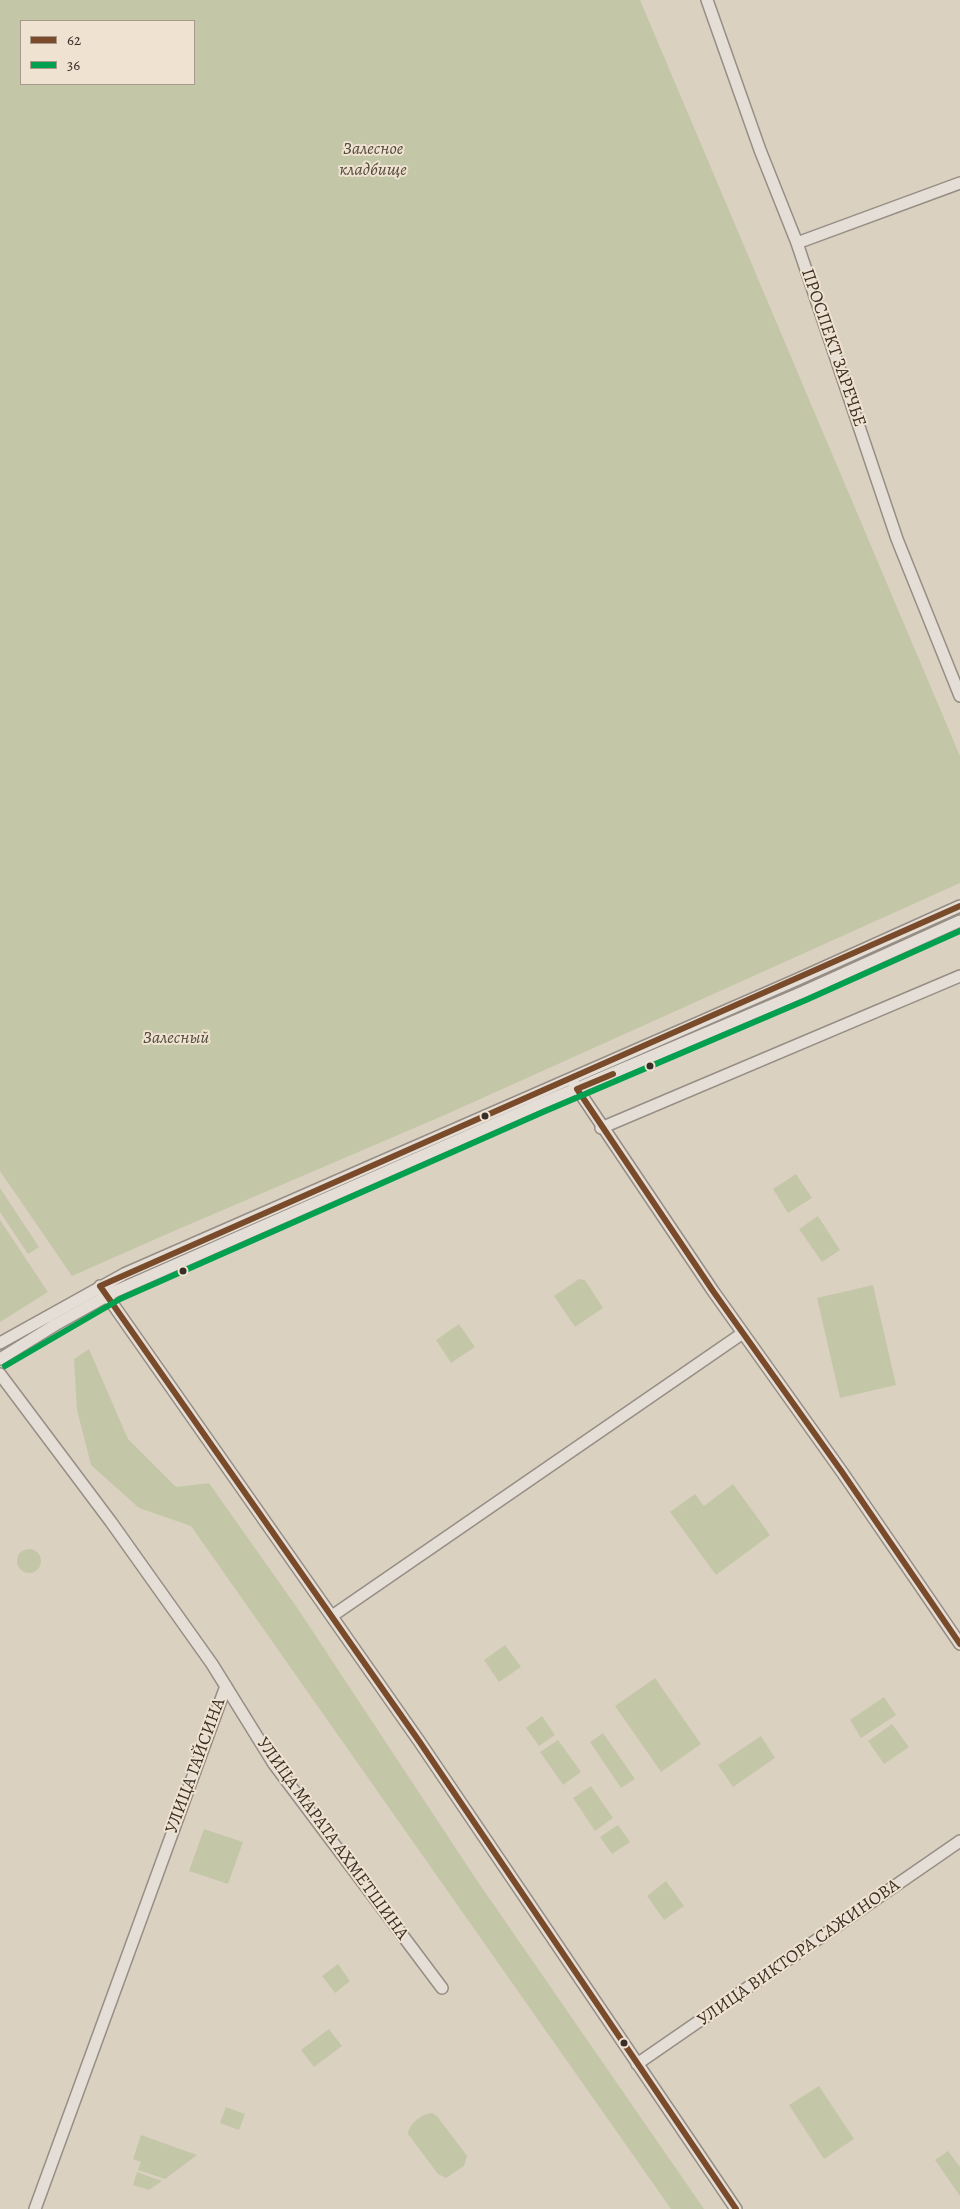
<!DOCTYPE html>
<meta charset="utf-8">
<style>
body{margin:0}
#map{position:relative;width:960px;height:2209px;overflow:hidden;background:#dbd1c1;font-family:Alegreya,serif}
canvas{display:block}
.legend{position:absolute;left:20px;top:20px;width:175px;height:65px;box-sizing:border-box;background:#efe2d0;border:1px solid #a79a8d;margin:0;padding:6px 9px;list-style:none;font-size:15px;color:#3a2f28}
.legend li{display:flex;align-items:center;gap:10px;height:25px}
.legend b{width:25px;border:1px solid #a79a8d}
</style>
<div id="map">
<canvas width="960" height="2209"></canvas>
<ul class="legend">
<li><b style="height:6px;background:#7a4b2a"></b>62</li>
<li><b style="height:6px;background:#03a04f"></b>36</li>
</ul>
</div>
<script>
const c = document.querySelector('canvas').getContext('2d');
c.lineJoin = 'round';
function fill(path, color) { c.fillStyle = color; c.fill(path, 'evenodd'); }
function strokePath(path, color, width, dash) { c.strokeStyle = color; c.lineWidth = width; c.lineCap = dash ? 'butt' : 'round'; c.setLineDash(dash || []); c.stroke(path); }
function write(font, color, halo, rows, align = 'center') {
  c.font = font + ' Alegreya,serif'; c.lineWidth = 4; c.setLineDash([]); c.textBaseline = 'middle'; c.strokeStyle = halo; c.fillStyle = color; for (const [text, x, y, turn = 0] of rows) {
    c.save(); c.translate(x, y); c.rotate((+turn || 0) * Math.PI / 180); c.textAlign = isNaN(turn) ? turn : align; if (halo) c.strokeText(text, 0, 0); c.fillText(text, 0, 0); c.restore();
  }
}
fill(new Path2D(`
 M0 0H640L960 756V883L447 1114 167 1234 72 1276 0 1171ZM21 21H194V84H21Z
 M796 1174 812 1198 788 1213 773 1189Z
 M0 1188 39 1247 28 1254 0 1212Z
 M818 1216 840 1250 822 1262 799 1229Z
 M0 1220 48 1292 0 1322Z
 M579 1279 585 1280 603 1308 575 1327 554 1296Z
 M873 1285 896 1385 840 1398 817 1298Z
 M459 1324 475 1347 451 1363 436 1340Z
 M89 1349 128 1439 176 1487 209 1483 298 1609 476 1879 704 2209H671L191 1526 139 1508 91 1465 77 1410 74 1359Z
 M733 1484 770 1535 716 1575 670 1512 695 1494 704 1506Z
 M17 1561a12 12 0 1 1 24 0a12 12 0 1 1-24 0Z
 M505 1645 521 1667 499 1682 484 1660Z
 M655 1678 701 1744 661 1772 615 1706Z
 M884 1697 896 1715 861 1738 850 1720Z
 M542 1716 555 1735 539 1746 526 1728Z
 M892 1724 909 1747 884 1764 868 1741Z
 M603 1733 635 1779 621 1788 590 1742Z
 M761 1736 775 1758 733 1787 718 1765Z
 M558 1740 581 1772 563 1785 540 1752Z
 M591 1786 613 1818 595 1831 573 1798Z
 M618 1825 630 1842 612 1854 600 1837Z
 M204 1829 243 1842 228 1884 189 1871Z
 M666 1881 684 1906 664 1920 647 1896Z
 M338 1964 350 1981 335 1993 322 1976Z
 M329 2029 342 2046 314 2067 301 2050Z
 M819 2086 854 2139 824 2159 789 2105Z
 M226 2107 245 2114 239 2130 220 2123Z
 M432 2113 437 2116 467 2156 464 2166 446 2178 438 2174 408 2134C409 2123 422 2114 432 2113Z
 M141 2135 197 2155 165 2179 138 2170 141 2162 133 2159Z
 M948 2151 960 2167V2196L935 2160Z
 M137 2172 162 2181 149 2190 133 2185Z`), '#c3c7a7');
const minor = new Path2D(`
 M707 0 760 150 797 243 897 539 960 696
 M797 243 960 183
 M574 1084 713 1291 842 1472 960 1644
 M601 1128 960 976
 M100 1286 419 1741 736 2209
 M0 1343 124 1274 796 980 960 906
 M0 1359 55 1325 116 1291 540 1104 803 992 960 921
 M0 1374 111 1522 212 1664 274 1764 442 1988
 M332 1616 743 1333
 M637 2064 960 1841
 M35 2209 226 1686`);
strokePath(minor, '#968e85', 14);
strokePath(minor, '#e4ded6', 11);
strokePath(new Path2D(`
 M613 1074 577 1089 713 1291 842 1472 960 1644
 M736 2209 419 1741 100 1286 960 906`), '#7a4b2a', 6);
strokePath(new Path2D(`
 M5 1366 120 1299 543 1112 806 1000 960 931`), '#03a04f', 6);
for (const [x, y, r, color] of [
 [650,1066,4.5,"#3a2f28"],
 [485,1116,4.5,"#3a2f28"],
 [183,1271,4.5,"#3a2f28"],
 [624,2043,4.5,"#3a2f28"]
]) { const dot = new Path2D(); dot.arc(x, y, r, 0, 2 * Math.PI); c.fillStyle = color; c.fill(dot); strokePath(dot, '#efe2d0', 2); }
write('italic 18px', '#524c3d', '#efe2d0', [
 ["Залесное",373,150],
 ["кладбище",373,171],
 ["Залесный",176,1039]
]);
write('18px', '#3a2f28', '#efe2d0', [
 ["ПРОСПЕКТ ЗАРЕЧЬЕ",833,348,71],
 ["УЛИЦА ГАЙСИНА",196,1766,-70],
 ["УЛИЦА МАРАТА АХМЕТШИНА",332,1839,54],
 ["УЛИЦА ВИКТОРА САЖИНОВА",799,1953,-35]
]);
</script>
